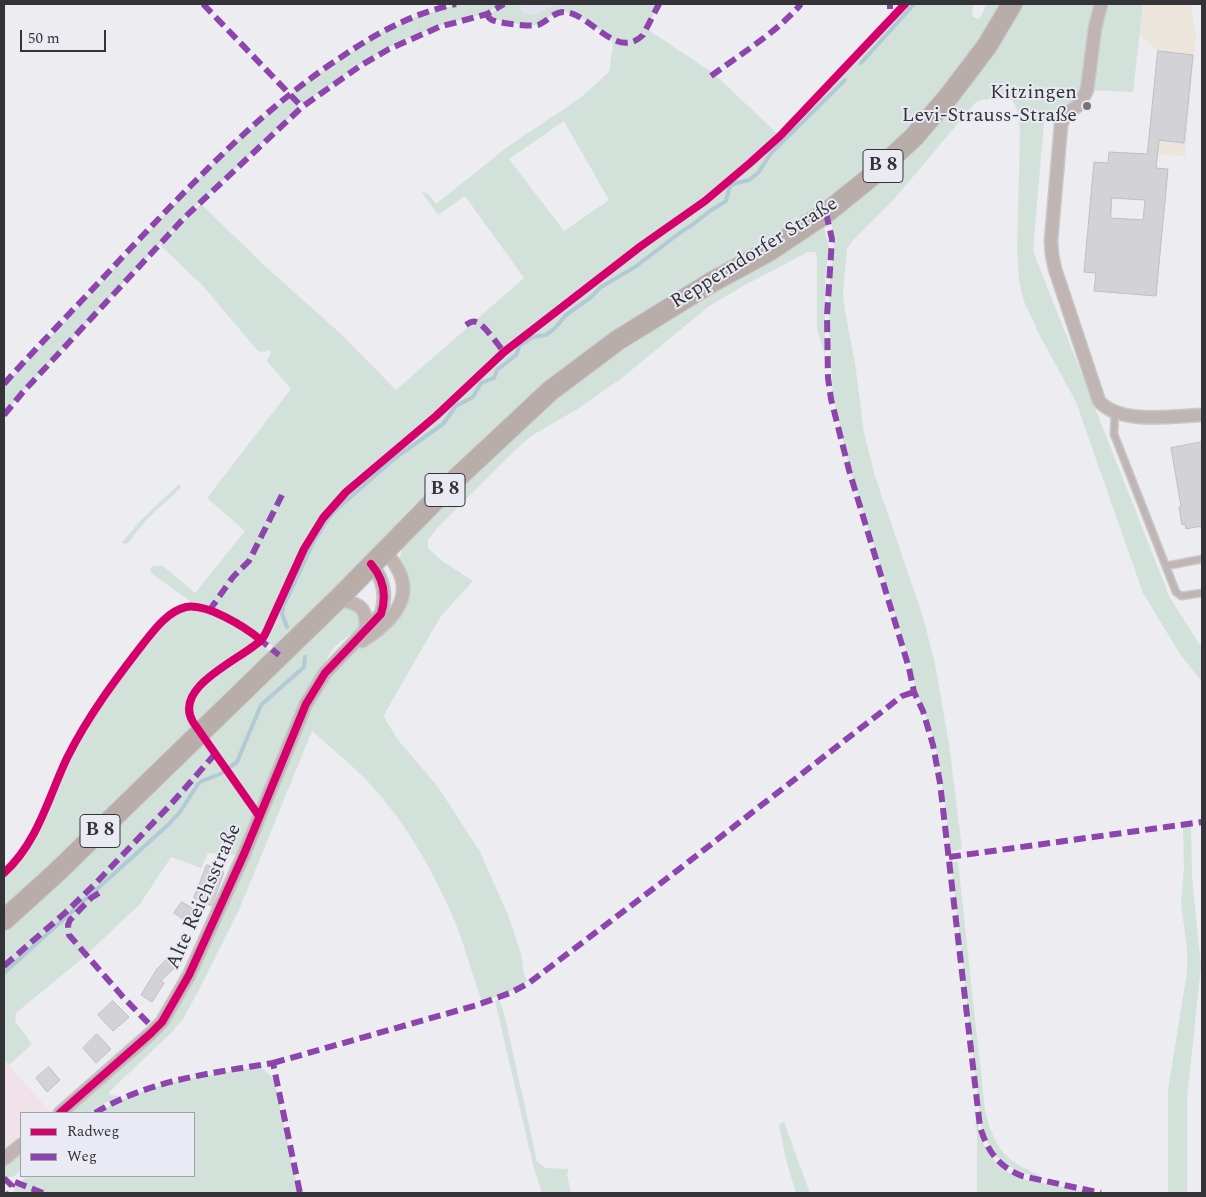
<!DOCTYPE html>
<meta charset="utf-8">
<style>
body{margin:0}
#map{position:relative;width:1206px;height:1197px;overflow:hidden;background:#ececf1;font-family:Spectral,serif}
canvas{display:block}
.frame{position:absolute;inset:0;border:5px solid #343438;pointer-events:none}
.legend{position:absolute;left:20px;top:1112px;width:175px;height:65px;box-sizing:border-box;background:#e9eaf4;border:1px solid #a1a1a9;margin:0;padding:6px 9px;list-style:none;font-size:15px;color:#343438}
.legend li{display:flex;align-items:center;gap:10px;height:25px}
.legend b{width:25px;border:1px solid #a1a1a9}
.scale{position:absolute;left:20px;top:30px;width:86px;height:22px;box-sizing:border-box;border:2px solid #343438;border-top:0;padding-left:6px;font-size:15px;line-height:18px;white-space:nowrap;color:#343438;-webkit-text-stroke:4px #e9eaf4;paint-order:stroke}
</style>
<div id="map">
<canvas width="1206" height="1197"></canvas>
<div class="frame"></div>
<ul class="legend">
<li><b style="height:6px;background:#d6006c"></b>Radweg</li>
<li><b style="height:6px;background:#8e44ad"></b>Weg</li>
</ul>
<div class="scale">50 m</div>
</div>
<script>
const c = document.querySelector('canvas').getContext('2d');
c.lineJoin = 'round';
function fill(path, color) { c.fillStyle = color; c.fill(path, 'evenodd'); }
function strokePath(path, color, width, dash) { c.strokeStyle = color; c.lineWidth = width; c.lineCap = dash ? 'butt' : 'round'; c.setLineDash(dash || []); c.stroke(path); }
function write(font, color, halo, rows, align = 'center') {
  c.font = font + ' Spectral,serif'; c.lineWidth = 4; c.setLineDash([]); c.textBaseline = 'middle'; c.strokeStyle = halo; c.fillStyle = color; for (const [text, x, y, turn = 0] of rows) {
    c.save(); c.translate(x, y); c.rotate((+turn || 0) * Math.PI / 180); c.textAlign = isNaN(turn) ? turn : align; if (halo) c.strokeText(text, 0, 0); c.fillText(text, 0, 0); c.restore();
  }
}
fill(new Path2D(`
 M4 1060 51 1113H21V1141L4 1156Z`), '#f0e2e8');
fill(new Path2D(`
 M514 4H557L545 9 536 15 522 13Z`), '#e1e2ee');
fill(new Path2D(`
 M1143 4H1191L1196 35 1185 156 1147 154 1158 51 1139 35Z`), '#ebe5dc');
fill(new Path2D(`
 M461 4H502L486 13 438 26 389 47 359 65 304 103H302L293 93 295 90 380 33 412 18Z
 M505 4H513L521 7 523 13 536 15 545 9 557 4H658L647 29 713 73 779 135 697 206 641 244 504 350 427 423 428 424 505 352 592 284 717 193 780 137 889 24 906 4H973L972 16 977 19 980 18 987 4H1005L999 13 907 135 819 212 676 296 379 545 276 649 264 639 262 634H257C235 622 212 605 187 606L190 601 151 573 150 568 153 566H163L195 593 245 531 207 498 291 389 267 361 271 353 270 350 262 352 258 351 203 286 160 245 201 204 266 267 341 334 396 390 524 278 465 196 438 215 422 192 427 193 436 204 510 145 579 99 609 72 613 46 611 38C599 30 578 12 563 12 553 11 546 23 535 25 522 26 505 21 492 19L488 15ZM564 121 609 200 564 231 509 159Z
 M1018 4H1096L1081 94 1058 120 1044 121 1033 251 1170 598 1202 648V682L1180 654 1143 593 1076 402 1039 334 1023 299 1019 280 1017 251 1020 132 1017 109 1012 100 984 99 976 102 895 198 853 240 847 249 843 294 845 311 855 363 864 433 875 476 923 617 935 664 949 744 962 849 951 851 940 770 935 746 930 726 916 690 911 665 850 470 833 397 829 329 830 275 834 248 831 217Z
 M1104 4H1143L1133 92 1090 90Z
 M290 96 299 105 298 109 185 216 23 391 4 414V387L5 385 212 165 245 133Z
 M819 226 824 228 829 247 825 280V355L817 329V258L815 252H808L743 286 708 307 622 378 576 410 531 436 514 451 438 527 428 540V548L442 561 473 581 441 616 386 711 384 717 398 740 438 787 480 852 508 915 521 953 524 975 527 981 509 992 482 1002C471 971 463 938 449 908 432 870 410 832 384 800 363 774 337 753 312 731L239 910 200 988 183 1019 172 1032 109 1092 110 1095 119 1096 101 1105 89 1113H66L166 1021 318 690 352 651 397 615C398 591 395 564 405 541L575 376Z
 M179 484 181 488 147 519 128 543 124 544 122 542 141 520Z
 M340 605 354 606 364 620 354 638 350 635C337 643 325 654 324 670L259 807 250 799 247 804 255 816 239 855 208 853 201 868 171 857 140 904 84 957 16 1013 15 1021 32 1044 9 1065 4 1060V927Z
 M192 608C215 612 234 625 254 637L257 641C239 655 191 682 187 705 185 713 190 721 195 726L4 915V875C39 844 49 800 68 759 88 718 114 683 142 648 155 632 170 610 192 608Z
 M259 644 272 652 197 724C193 719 188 714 189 707 193 682 240 658 259 644Z
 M1191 825 1192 877 1201 966 1187 1099V1193H1168V1090L1187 972V950L1181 903 1184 868 1183 826Z
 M951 862H958L985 1111C992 1136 998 1155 1024 1168 1030 1171 1035 1173 1041 1177 1008 1171 992 1159 981 1126Z
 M499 999 504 1013 537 1161 545 1168 569 1169 567 1175 571 1193H542L534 1169 495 1001Z
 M255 1068 263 1069 274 1079 299 1193H13L16 1186 27 1176H194V1113H98C143 1083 202 1076 255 1068Z
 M974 1106 982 1141 990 1156 1000 1167 1018 1178 1092 1193H949L977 1192V1136Z
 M784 1122 810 1193H796L786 1160 779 1125Z
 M21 1151V1170L13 1177H6L4 1174V1166Z`), '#d2e2da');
strokePath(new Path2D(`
 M861 63 914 4
 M287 627 282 614 283 607 314 541 328 519 338 508 395 458 443 424 456 406 473 397 481 383 494 378 497 370 516 355 520 345 533 337 546 335 555 328 566 315 590 298 601 287 635 267 681 232 692 225 710 211 726 201 729 189 731 186 736 183 749 180 758 173 771 153 845 80
 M4 973 169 824 180 812 198 784 202 781 220 774 237 762 261 705 304 667 305 657`), '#b2cad5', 4);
const building = new Path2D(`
 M1158 51 1193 55 1184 143 1159 140 1156 168 1168 169 1156 296 1094 291 1096 273 1084 272 1094 162 1108 163 1109 152 1147 154ZM1112 198 1145 200 1143 220 1111 218Z
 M1202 442V526L1186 529 1185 524 1182 525 1179 507 1181 506 1171 448Z
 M207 865 224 872 212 906 194 898Z
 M182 902 195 910 187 922 174 913Z
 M166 960 174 968 161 981 164 983 152 1002 141 995 157 969Z
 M113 1001 129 1017 113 1031 98 1015Z
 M97 1034 111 1049 96 1063 83 1048Z
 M49 1067 60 1080 47 1092 36 1078Z`);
fill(building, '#d3d3d7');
strokePath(building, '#bebfc3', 1);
const lane = new Path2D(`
 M1115 412 1114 434 1176 592 1181 596 1202 593
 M1166 566 1202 559`);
const street = new Path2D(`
 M1101 4 1095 28 1087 90 1080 104 1065 115 1061 125 1051 241 1052 255 1055 269 1099 401C1119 425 1174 416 1202 415
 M338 599C359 604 369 607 365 631
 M362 641C388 625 417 599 396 566 393 560 388 556 384 551
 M60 1113 150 1034 162 1022 189 975 244 854 306 704 325 673 381 614C387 595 384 579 371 564
 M4 1159 21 1145`);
const primary = new Path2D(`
 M4 920 57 872 338 599 458 477 550 391 618 340 712 282 769 251 826 213 872 176 914 137 949 96 987 46 1012 4`);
strokePath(lane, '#c8c8cb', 9);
strokePath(street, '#c8c8cb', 15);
strokePath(primary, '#c8c8cb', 22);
strokePath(lane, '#c0b5b2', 6);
strokePath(street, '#c0b5b2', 12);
strokePath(primary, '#b9adaa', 20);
strokePath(new Path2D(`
 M203 4 302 107
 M890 4V9
 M487 14C488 17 490 19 492 20 499 23 530 27 538 25 547 22 554 11 565 12 591 14 617 61 643 35L659 4
 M711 76C742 53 776 33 801 4
 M826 213 832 239 827 316 828 378 831 399 849 470 909 668 914 692 923 711 933 745 940 783 980 1127C988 1152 998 1166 1022 1176L1101 1193
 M466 325C469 323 472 320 476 322 484 324 498 345 504 352
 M4 384C44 339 87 296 128 251 191 185 250 121 325 68 367 39 405 15 456 4
 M4 415 23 392 185 217 302 107 360 66 389 49 439 27 487 14 504 4
 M209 611 233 577 249 561 282 495
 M258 638 279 655
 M949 857 1202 822
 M99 893 91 898 70 920 68 925 69 935 123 997 155 1030
 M4 966 66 912 95 884 172 803 215 754
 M273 1063 477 1005 510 993 529 983 678 870 902 696 914 692
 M95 1113C148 1080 212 1073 273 1063L300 1193
 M4 1178 12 1186 9 1193
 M15 1182 43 1193`), '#8e44ad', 6, [12, 6]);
strokePath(new Path2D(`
 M259 816 193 722C172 687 240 660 260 641 264 638 266 632 268 628L304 549 323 518 346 492 436 416 504 352 641 246 705 201 750 163 780 136 905 4
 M4 873C38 842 48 798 67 758 88 716 115 680 143 644 154 630 168 611 186 607 207 603 245 627 261 640
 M60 1113 150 1034 162 1022 189 975 244 854 306 704 325 673 381 614C387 595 384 579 371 564`), '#d6006c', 8);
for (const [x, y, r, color] of [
 [1087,106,5,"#747479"]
]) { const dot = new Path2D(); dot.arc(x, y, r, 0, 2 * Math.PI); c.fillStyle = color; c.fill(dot); strokePath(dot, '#e9eaf4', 2); }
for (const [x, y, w] of [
 [883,166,40],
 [445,490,40],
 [100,831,40]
]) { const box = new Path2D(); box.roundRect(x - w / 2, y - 16.5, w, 33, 4); c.fillStyle = '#e9eaf4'; c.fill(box); strokePath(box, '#343438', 1); }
write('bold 19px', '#343438', null, [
 ["B 8",883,166],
 ["B 8",445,490],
 ["B 8",100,831]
]);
write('20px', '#343438', '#e9eaf4', [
 ["Kitzingen",1077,94],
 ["Levi-Strauss-Straße",1077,117]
], 'right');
write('20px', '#343438', '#e9eaf4', [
 ["Repperndorfer Straße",755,254,-32],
 ["Alte Reichsstraße",205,897,-66]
]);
</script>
